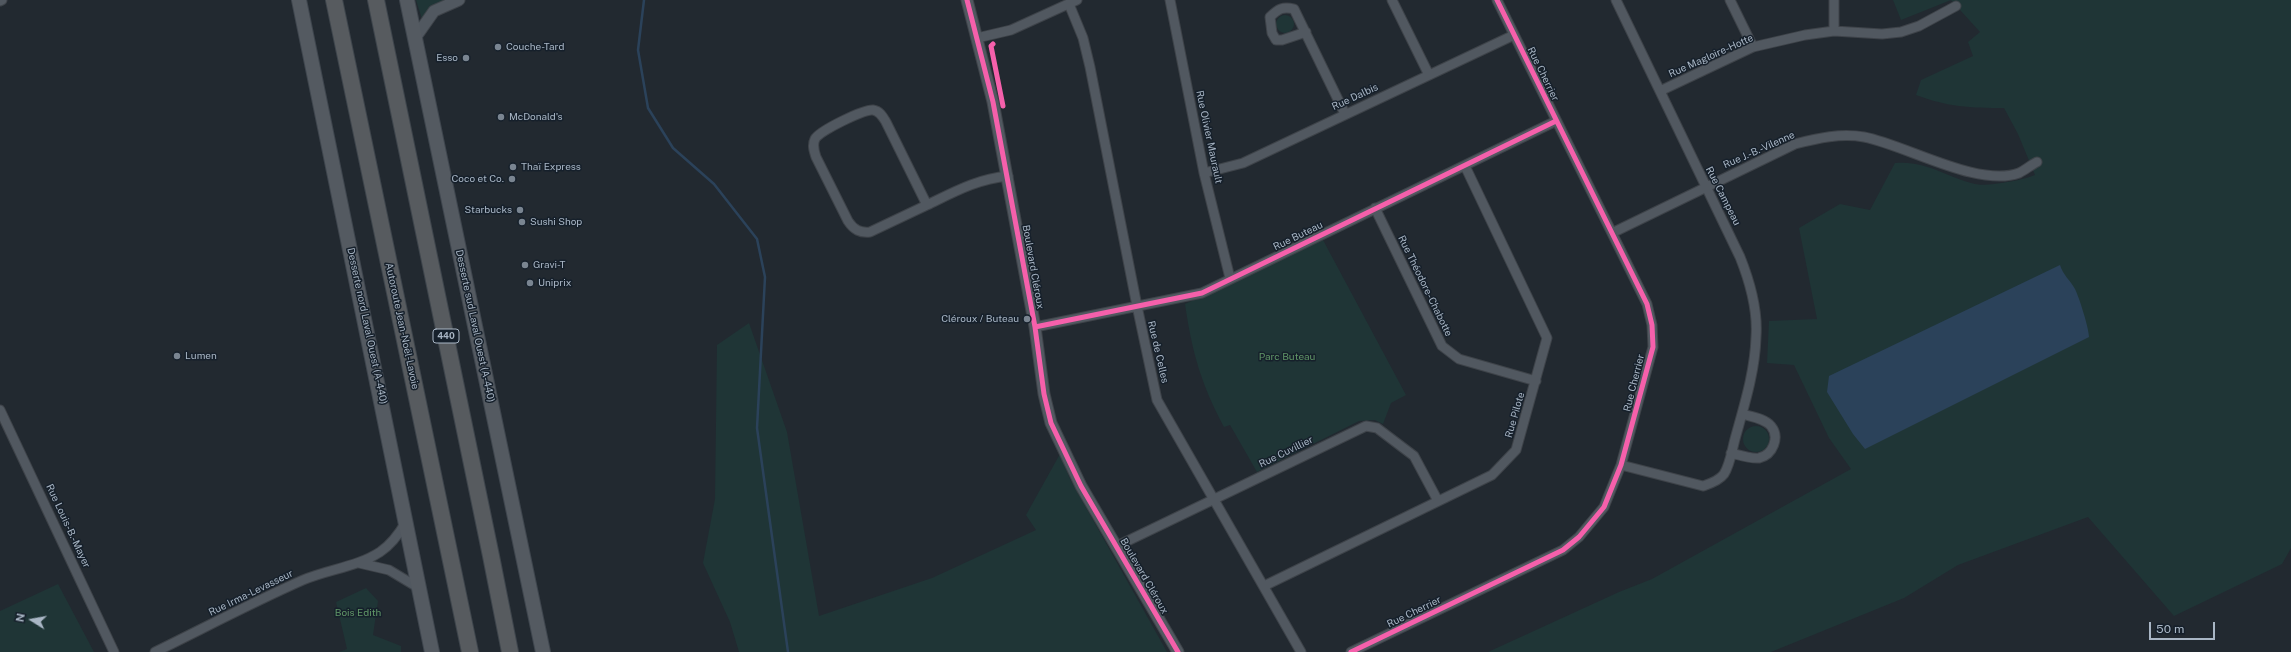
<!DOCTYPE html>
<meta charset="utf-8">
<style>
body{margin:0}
#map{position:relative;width:2291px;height:652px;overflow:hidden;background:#222930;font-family:"Public Sans",sans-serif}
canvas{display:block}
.north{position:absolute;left:12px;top:600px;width:40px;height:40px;-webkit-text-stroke:3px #16202b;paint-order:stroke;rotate:281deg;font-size:11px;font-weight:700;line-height:16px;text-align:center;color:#a9b6c5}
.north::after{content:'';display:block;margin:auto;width:14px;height:18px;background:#a9b6c5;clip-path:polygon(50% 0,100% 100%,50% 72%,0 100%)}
.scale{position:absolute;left:2149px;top:622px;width:66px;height:18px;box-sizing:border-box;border:2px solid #a9b6c5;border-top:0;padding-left:5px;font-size:12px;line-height:14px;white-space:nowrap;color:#a9b6c5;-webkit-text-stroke:3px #16202b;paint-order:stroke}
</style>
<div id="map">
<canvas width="2291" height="652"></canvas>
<div class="north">N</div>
<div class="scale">50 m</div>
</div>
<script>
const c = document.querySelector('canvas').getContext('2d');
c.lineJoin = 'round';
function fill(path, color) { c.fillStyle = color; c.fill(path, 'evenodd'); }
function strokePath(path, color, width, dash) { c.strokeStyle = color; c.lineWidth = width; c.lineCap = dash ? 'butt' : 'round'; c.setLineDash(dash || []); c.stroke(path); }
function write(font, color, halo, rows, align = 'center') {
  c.font = font + ' "Public Sans",sans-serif'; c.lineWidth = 3; c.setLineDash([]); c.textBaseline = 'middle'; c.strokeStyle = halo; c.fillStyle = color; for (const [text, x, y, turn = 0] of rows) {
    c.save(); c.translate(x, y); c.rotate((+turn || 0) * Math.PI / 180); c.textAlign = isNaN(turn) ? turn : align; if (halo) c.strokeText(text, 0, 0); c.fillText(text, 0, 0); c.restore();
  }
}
fill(new Path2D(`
 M416 0H447L428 11 422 19Z
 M1893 0H2291V548L2282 564 2174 616 2088 517 1958 565 1904 598 1771 652H1488L1619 592 1652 579 1851 469 1829 438 1794 365 1767 363 1769 321 1817 319 1799 228 1840 204 1870 210 1895 163C1926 160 1946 177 1975 184 1986 187 2024 180 2035 175L2018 134 2004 108C1970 108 1948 107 1916 95L1921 80 1973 56 1968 42 1980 32 1951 0 1901 20Z
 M1276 24a9 9 0 1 1 18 0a9 9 0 1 1-18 0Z
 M1323 240 1406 395 1391 403 1383 424 1375 420 1359 421 1257 472 1230 425 1224 427C1201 384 1192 352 1185 304Z
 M749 323 787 432 819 616 932 578 1036 530 1026 515 1060 454 1070 479 1167 652H739L730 622 703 563 715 499 717 345Z
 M1743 439a13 13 0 1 1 26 0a13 13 0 1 1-26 0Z
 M58 584 94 652H0V611Z
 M366 588 378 601 373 635 401 646V652H339L347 649 336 602Z`), '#1f3536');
fill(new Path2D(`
 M2060 265C2063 275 2070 280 2075 289 2079 297 2089 328 2089 337L1865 449 1853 434 1827 392 1829 376Z`), '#2b425a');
strokePath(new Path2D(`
 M644 0 638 50 648 108 673 148 714 184 757 239 765 277 757 428 788 652`), '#2b425a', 2.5);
const minor = new Path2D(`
 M1170 0 1204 173 1230 278
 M1392 0 1429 75
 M1616 0 1740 257C1750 282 1758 310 1756 337 1755 372 1744 406 1735 439 1732 450 1730 465 1724 474 1719 481 1709 484 1703 486L1621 465
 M1730 0 1753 47
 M1834 0V31
 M0 1 2 0
 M1069 4 1083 38 1090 67 1137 306 1157 400 1301 652
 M1306 32 1282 40H1276L1272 33 1270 17C1278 9 1283 6 1294 9L1345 114
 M977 38 1011 30 1077 0
 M1660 91 1753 47 1805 35 1834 31 1882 34 1901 32 1919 26 1956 6
 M1204 173 1243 163 1514 35
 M927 205 886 122C883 117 880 111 873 110 864 109 819 131 815 139 812 145 814 151 816 157L848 221C854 230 860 233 870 232 889 223 908 214 927 205 954 192 977 179 1008 176
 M1375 208 1442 346 1459 359 1536 381
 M1612 233 1795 144C1818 138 1841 133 1864 137 1906 145 1978 188 2019 173 2025 170 2031 165 2037 162
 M1035 327 1202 293 1556 121
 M0 410 114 652
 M1731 453C1739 455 1751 459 1759 458 1773 455 1780 437 1771 426 1764 418 1752 417 1742 414
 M1117 546 1366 426 1377 428 1414 456 1438 501
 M359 563 389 570 419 588
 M1264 586 1492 475 1516 450 1547 338 1465 166
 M155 652C204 628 253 602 303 580 329 569 357 567 380 552 392 544 399 534 406 522
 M1351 652 1563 550 1579 537 1604 507 1621 465 1653 347 1652 325 1647 304 1497 0`);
const tertiary = new Path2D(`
 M967 0 993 102 1035 327 1044 394 1051 423 1081 486 1178 652
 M415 38 434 11 459 0`);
const primary = new Path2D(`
 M299 0 432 652
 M407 0 543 652`);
const motorway = new Path2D(`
 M334 0 470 652
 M376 0 491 556 510 652`);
strokePath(minor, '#3e4349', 11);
strokePath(tertiary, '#3e4349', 13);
strokePath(primary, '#3f464e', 16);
strokePath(motorway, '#3e454c', 18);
strokePath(minor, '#515860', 9);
strokePath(tertiary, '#515860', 11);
strokePath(primary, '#545a61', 14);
strokePath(motorway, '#575b5f', 16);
strokePath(new Path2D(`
 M967 0 993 102 1035 327 1044 394 1051 423 1081 486 1178 652
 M993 44 991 46 1003 106
 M1035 327 1202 293 1556 121
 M1351 652 1563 550 1579 537 1604 507 1621 465 1653 347 1652 325 1647 304 1497 0`), '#f560ab', 5);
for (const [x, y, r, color] of [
 [498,47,4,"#7a8591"],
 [466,58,4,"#7a8591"],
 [501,117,4,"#7a8591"],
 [513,167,4,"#7a8591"],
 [512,179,4,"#7a8591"],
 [520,210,4,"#7a8591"],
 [522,222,4,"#7a8591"],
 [525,265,4,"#7a8591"],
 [530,283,4,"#7a8591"],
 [1027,319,4,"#7a8591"],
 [177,356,4,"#7a8591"]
]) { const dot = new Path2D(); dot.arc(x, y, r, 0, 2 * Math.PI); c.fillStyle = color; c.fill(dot); strokePath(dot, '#16202b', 1.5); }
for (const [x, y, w] of [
 [446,336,26]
]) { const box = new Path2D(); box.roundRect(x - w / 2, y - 7, w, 14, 3); c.fillStyle = '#16202b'; c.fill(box); strokePath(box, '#a9b6c5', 1); }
write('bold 9px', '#a9b6c5', null, [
 ["440",446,336]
]);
write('10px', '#a9b6c5', '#16202b', [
 ["Couche-Tard",506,47],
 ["Esso",458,58,"right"],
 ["McDonald's",509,117],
 ["Thaï Express",521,167],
 ["Coco et Co.",504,179,"right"],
 ["Starbucks",512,210,"right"],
 ["Sushi Shop",530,222],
 ["Gravi-T",533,265],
 ["Uniprix",538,283],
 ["Cléroux / Buteau",1019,319,"right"],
 ["Lumen",185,356]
], 'left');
write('10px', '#a9b6c5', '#16202b', [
 ["Rue Magloire-Hotte",1711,56,-24],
 ["Rue Cherrier",1543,74,64],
 ["Rue Dalbis",1355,97,-25],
 ["Rue Olivier Maurault",1209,137,78],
 ["Rue J.-B.-Vilenne",1759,150,-24],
 ["Rue Campeau",1723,196,63],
 ["Rue Buteau",1298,236,-26],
 ["Boulevard Cléroux",1033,267,80],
 ["Rue Théodore-Chabotte",1425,286,64],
 ["Desserte nord Laval Ouest (A-440)",367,326,78],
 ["Autoroute Jean-Noël-Lavoie",402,326,78],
 ["Desserte sud Laval Ouest (A-440)",475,326,78],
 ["Rue de Celles",1158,352,77],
 ["Rue Cherrier",1634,383,-76],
 ["Rue Pilote",1515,415,-74],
 ["Rue Cuvillier",1286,452,-26],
 ["Rue Louis-B.-Mayer",68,526,65],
 ["Boulevard Cléroux",1144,576,60],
 ["Rue Irma-Levasseur",251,593,-26],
 ["Rue Cherrier",1414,612,-26]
]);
write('10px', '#609667', '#16202b', [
 ["Parc Buteau",1287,357],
 ["Bois Edith",358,613]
]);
</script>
